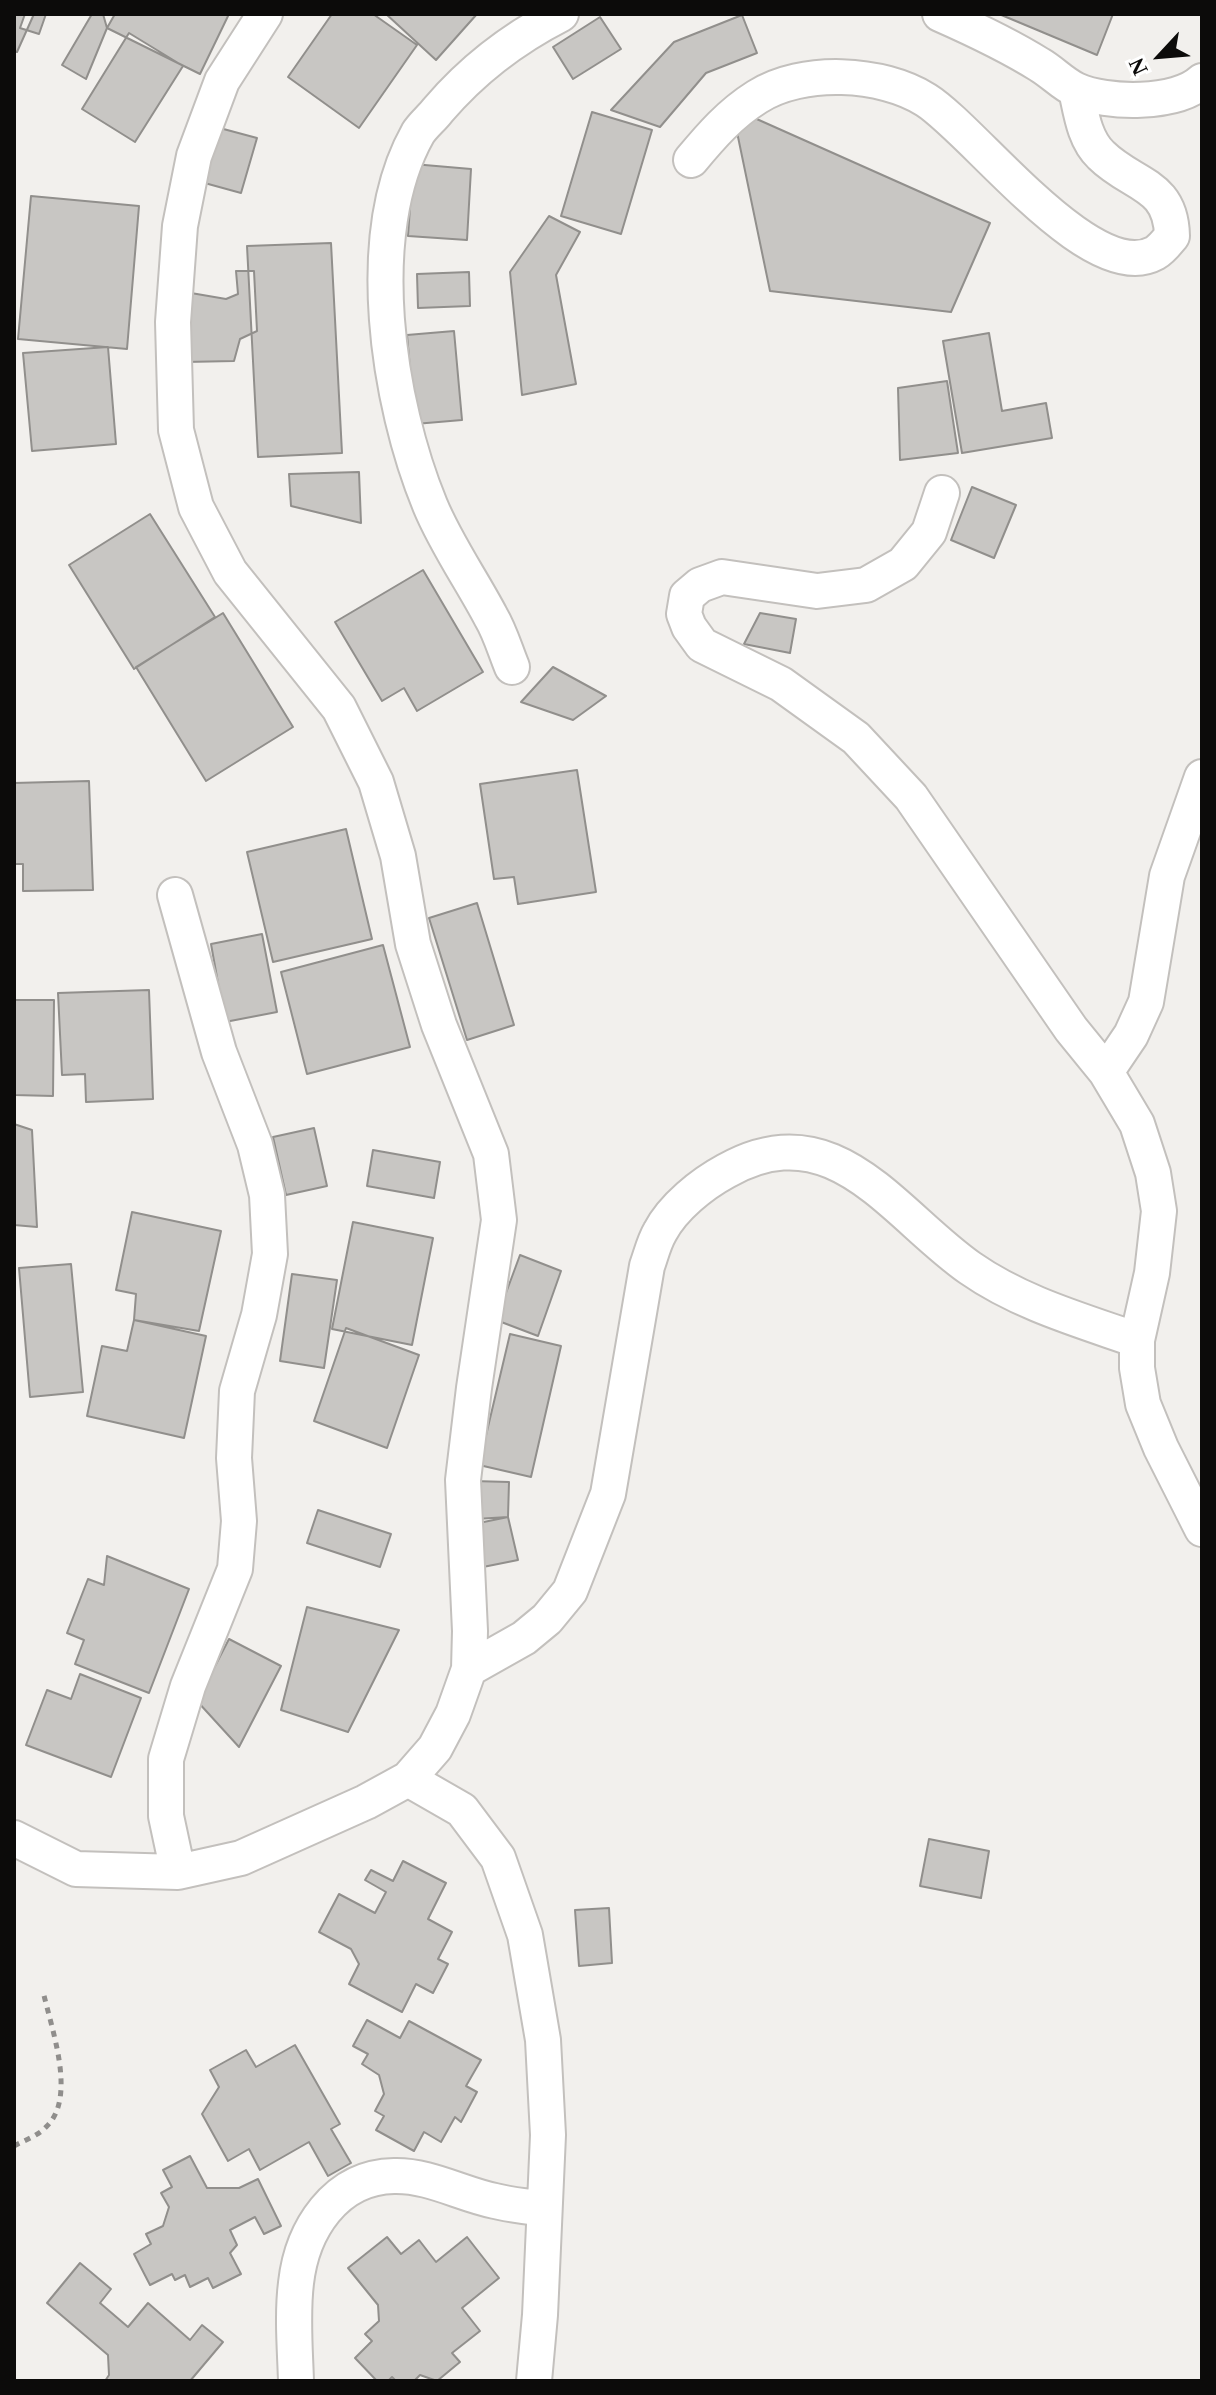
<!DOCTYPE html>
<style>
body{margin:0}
#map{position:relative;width:1216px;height:2395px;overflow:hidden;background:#f2f0ed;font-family:Georgia,serif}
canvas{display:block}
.frame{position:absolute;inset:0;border:16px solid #0c0b0a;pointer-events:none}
.north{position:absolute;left:1120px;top:16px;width:80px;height:80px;-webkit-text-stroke:6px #fff;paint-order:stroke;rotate:244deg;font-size:22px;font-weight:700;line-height:32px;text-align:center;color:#0c0b0a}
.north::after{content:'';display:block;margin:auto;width:28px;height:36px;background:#0c0b0a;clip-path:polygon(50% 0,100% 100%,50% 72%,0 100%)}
</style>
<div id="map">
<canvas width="1216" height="2395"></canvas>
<div class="frame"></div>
<div class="north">N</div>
</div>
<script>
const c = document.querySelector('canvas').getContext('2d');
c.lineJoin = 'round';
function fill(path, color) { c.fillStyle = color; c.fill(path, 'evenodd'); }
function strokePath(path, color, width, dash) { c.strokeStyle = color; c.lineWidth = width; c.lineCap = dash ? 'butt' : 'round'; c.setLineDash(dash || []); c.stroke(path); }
const building = new Path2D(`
 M14 14H34L17 52 14 51Z
 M25 14H46L39 34 20 28Z
 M92 14H103L107 28 86 79 62 65Z
 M115 14H229L200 74 107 28Z
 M332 14H373L417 45 359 128 288 77Z
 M386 14H477L436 60Z
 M999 14H1113L1097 55Z
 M742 15 757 53 706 73 660 127 611 110 674 42Z
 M600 17 621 49 573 79 553 47Z
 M129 33 183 66 135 142 82 109Z
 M732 108 990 223 951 312 770 291Z
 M592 112 652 130 621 234 561 216Z
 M216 127 257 138 241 193 201 182Z
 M413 164 471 169 467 240 408 236Z
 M31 196 139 206 127 349 18 339Z
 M549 216 580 232 556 275 576 384 522 395 510 272Z
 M331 243 342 453 258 457 247 246Z
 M236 271H254L257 331 240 339 234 361 185 362 191 293 226 299 238 294Z
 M469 272 470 306 418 308 417 274Z
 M454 331 462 420 415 424 407 335Z
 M989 333 1002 411 1046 403 1052 438 962 453 943 341Z
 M108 347 116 444 32 451 23 353Z
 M947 381 958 453 900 460 898 388Z
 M359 472 361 523 291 506 289 474Z
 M972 487 1016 505 994 558 951 540Z
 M150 514 215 617 134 669 69 565Z
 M423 570 483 672 417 711 404 688 382 701 335 622Z
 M223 613 293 727 206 781 136 667Z
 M760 613 796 619 790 653 744 644Z
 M553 667 606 696 573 720 521 702Z
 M577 770 596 892 518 904 514 877 494 879 480 784Z
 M89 781 93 890 23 891V864H14V783Z
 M346 829 372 939 273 962 247 852Z
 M477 903 514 1025 467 1040 429 918Z
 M262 934 277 1012 225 1022 211 944Z
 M383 945 410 1047 307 1074 281 972Z
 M149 990 153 1099 86 1102 85 1074 62 1075 58 993Z
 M14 1000H54L53 1096 14 1095Z
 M14 1124 32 1130 37 1227 14 1225Z
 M314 1128 327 1186 286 1195 273 1137Z
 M373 1150 440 1162 434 1198 367 1186Z
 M132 1212 221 1231 199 1331 134 1320 136 1294 116 1290Z
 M353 1222 433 1238 412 1345 332 1329Z
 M520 1255 561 1271 538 1336 496 1320Z
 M71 1264 83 1392 30 1397 19 1268Z
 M292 1274 337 1280 324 1368 280 1361Z
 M134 1320 206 1336 184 1438 87 1416 102 1346 127 1351Z
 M346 1328 419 1355 387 1448 314 1421Z
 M510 1334 561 1346 531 1477 479 1465Z
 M473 1481 509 1482 508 1517 476 1519Z
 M318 1510 391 1534 380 1567 307 1543Z
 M508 1517 518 1560 483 1567 474 1524Z
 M107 1556 189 1589 149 1693 75 1664 84 1640 67 1633 88 1579 104 1585Z
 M307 1607 399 1630 348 1732 281 1710Z
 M229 1639 281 1666 239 1747 197 1701Z
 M80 1674 141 1698 111 1777 26 1745 47 1690 71 1699Z
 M929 1839 989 1851 981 1898 920 1886Z
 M403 1861 446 1883 428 1919 452 1932 438 1959 448 1964 433 1993 416 1984 402 2012 349 1984 359 1964 351 1949 319 1932 339 1894 375 1913 386 1892 365 1880 371 1870 393 1881Z
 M609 1908 612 1963 579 1966 575 1910Z
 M367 2020 400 2038 409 2021 481 2060 466 2086 477 2092 461 2122 455 2117 441 2142 424 2132 414 2151 376 2130 384 2116 375 2111 384 2094 379 2075 362 2064 368 2054 353 2046Z
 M295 2045 340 2124 331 2129 351 2163 328 2176 309 2142 260 2170 249 2149 228 2161 202 2114 219 2087 210 2070 246 2050 256 2067Z
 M190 2156 207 2188H239L258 2179 281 2226 264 2234 255 2217 230 2230 237 2245 230 2253 241 2274 213 2288 208 2278 190 2287 185 2275 175 2280 172 2274 150 2285 134 2254 151 2244 146 2234 163 2226 169 2207 161 2193 172 2187 163 2170Z
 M387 2237 401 2254 419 2240 436 2262 467 2237 499 2278 462 2308 480 2331 452 2353 460 2362 437 2381 420 2375 414 2381H396L392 2377 388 2381H377L355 2358 372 2341 365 2334 379 2321 378 2305 348 2268Z
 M80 2263 111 2289 100 2303 128 2327 148 2303 190 2340 202 2325 223 2342 190 2381H105L109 2375 108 2355 47 2303Z`);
fill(building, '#c8c6c3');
strokePath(building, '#918f8c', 2);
const street = new Path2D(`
 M940 14C974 29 1008 45 1040 65 1052 72 1063 84 1076 90 1106 104 1177 105 1202 81
 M691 160C711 136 730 114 757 97 802 68 882 72 926 100 974 130 1092 288 1155 253 1162 249 1167 242 1172 236 1171 183 1132 186 1101 155 1084 139 1081 112 1076 90
 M942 493 929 532 903 564 866 585 817 591 722 577 700 585 687 596 684 614 689 627 702 645 781 684 856 738 911 797 1071 1029 1106 1072 1137 1124 1153 1173 1159 1211 1152 1273 1137 1340V1368L1143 1404 1161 1448 1202 1529
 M512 667C505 650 500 632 491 617 471 579 446 544 430 505 388 403 361 234 418 133 423 125 432 118 438 110 472 70 514 38 561 14
 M175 895 219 1052 255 1145 267 1195 270 1254 259 1315 237 1391 234 1458 239 1521 235 1569 188 1686 166 1759V1816L178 1872
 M1106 1072 1131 1035 1146 1002 1167 876 1202 777
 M469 1669 524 1638 547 1619 570 1591 608 1494 647 1266C651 1255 654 1242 660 1232 673 1207 702 1184 726 1171 834 1110 893 1214 970 1268 1020 1303 1080 1320 1137 1340
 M408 1779 462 1810 498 1858 525 1935 543 2040 548 2135 540 2315 534 2381
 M14 1838 76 1869 178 1872 241 1858 366 1802 408 1779 435 1748 453 1714 469 1669 470 1631 463 1480 474 1388 499 1220 491 1154 439 1025 413 944 398 856 376 782 339 708 230 572 196 507 176 430 173 322 180 226 194 156 222 81 265 14
 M296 2381C295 2349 292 2315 296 2283 302 2230 335 2177 394 2176 429 2175 461 2194 495 2201 510 2205 527 2206 543 2209`);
strokePath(street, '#c3c0bd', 38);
strokePath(new Path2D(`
 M14 2146C25 2140 38 2136 47 2126 77 2096 51 2028 43 1991`), '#908e8c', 5, [6, 6]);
strokePath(street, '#fff', 34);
</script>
